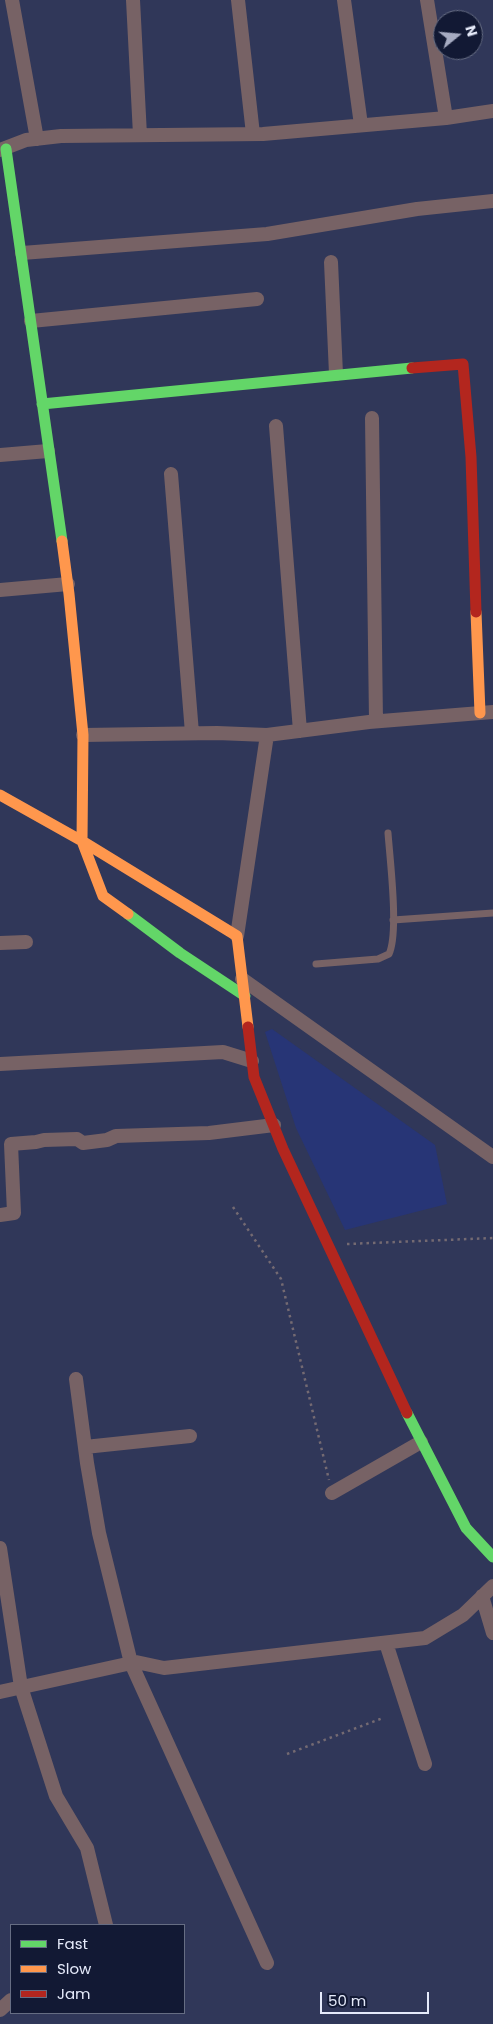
<!DOCTYPE html>
<style>
body{margin:0}
#map{position:relative;width:493px;height:2024px;overflow:hidden;background:#303759;font-family:Poppins,sans-serif}
canvas{display:block}
.legend{position:absolute;left:10px;top:1924px;width:175px;height:90px;box-sizing:border-box;background:#121934;border:1px solid #666d83;margin:0;padding:6px 9px;list-style:none;font-size:15px;color:#e5eafa}
.legend li{display:flex;align-items:center;gap:10px;height:25px}
.legend b{width:25px;border:1px solid #666d83}
.north{position:absolute;left:433px;top:10px;width:50px;height:50px;box-sizing:border-box;background:#121934;border:1px solid #666d83;border-radius:50%;rotate:73deg;font-size:14px;font-weight:700;line-height:20px;text-align:center;color:#e5eafa}
.north::after{content:'';display:block;margin:auto;width:18px;height:22px;background:#a6abc2;clip-path:polygon(50% 0,100% 100%,50% 72%,0 100%)}
.scale{position:absolute;left:320px;top:1992px;width:109px;height:22px;box-sizing:border-box;border:2px solid #e5eafa;border-top:0;padding-left:6px;font-size:15px;line-height:18px;white-space:nowrap;color:#e5eafa;-webkit-text-stroke:4px #121934;paint-order:stroke}
</style>
<div id="map">
<canvas width="493" height="2024"></canvas>
<ul class="legend">
<li><b style="height:6px;background:#63d668"></b>Fast</li>
<li><b style="height:6px;background:#ff974d"></b>Slow</li>
<li><b style="height:6px;background:#b3261e"></b>Jam</li>
</ul>
<div class="north">N</div>
<div class="scale">50 m</div>
</div>
<script>
const c = document.querySelector('canvas').getContext('2d');
c.lineJoin = 'round';
function fill(path, color) { c.fillStyle = color; c.fill(path, 'evenodd'); }
function strokePath(path, color, width, dash) { c.strokeStyle = color; c.lineWidth = width; c.lineCap = dash ? 'butt' : 'round'; c.setLineDash(dash || []); c.stroke(path); }
fill(new Path2D(`
 M272 1029 435 1145 447 1204 345 1230 296 1128 265 1032Z`), '#273576');
strokePath(new Path2D(`
 M233 1207 281 1279 329 1480
 M347 1244 493 1238
 M287 1754 383 1718`), '#746a72', 2.5, [2.5, 4]);
strokePath(new Path2D(`
 M393 920 493 913
 M316 964 378 959 389 954C399 933 390 860 388 833`), '#776265', 7);
strokePath(new Path2D(`
 M12 0 37 139
 M133 0 140 135
 M238 0 253 134
 M344 0 361 125
 M427 0 446 118
 M0 150 26 140 61 136 263 134 446 118 493 111
 M22 253 267 234 417 209 493 201
 M331 262 336 374
 M31 321 257 299
 M372 418 376 721
 M276 426 300 731
 M0 455 48 451
 M171 474 192 733
 M0 590 68 584
 M83 735 217 733 267 735 369 722 493 712
 M237 936 267 735
 M0 943 26 942
 M242 979 493 1157
 M0 1064 223 1052 252 1061
 M0 1215 14 1213 11 1144 36 1142 44 1140 77 1139 83 1143 107 1140 116 1136 209 1133 274 1125
 M76 1379 87 1463 99 1533 131 1663 267 1963
 M85 1447 190 1436
 M332 1493 421 1442
 M0 1548 21 1687 56 1796 87 1848 106 1925
 M482 1596 493 1633
 M386 1643 425 1764
 M0 1692 136 1662 164 1668 425 1638 463 1615 493 1586
 M0 2010 11 2000`), '#776265', 14);
strokePath(new Path2D(`
 M6 149 62 541
 M42 404 412 368
 M128 914 180 953 245 996
 M407 1413 466 1528 493 1557`), '#63d668', 11);
strokePath(new Path2D(`
 M62 541 69 594 83 735 82 841 103 896 128 914
 M476 612 480 713
 M0 795 82 841 237 936 248 1027`), '#ff974d', 11);
strokePath(new Path2D(`
 M412 368 463 364 471 457 476 612
 M248 1027 254 1077 283 1149 407 1413`), '#b3261e', 11);
</script>
